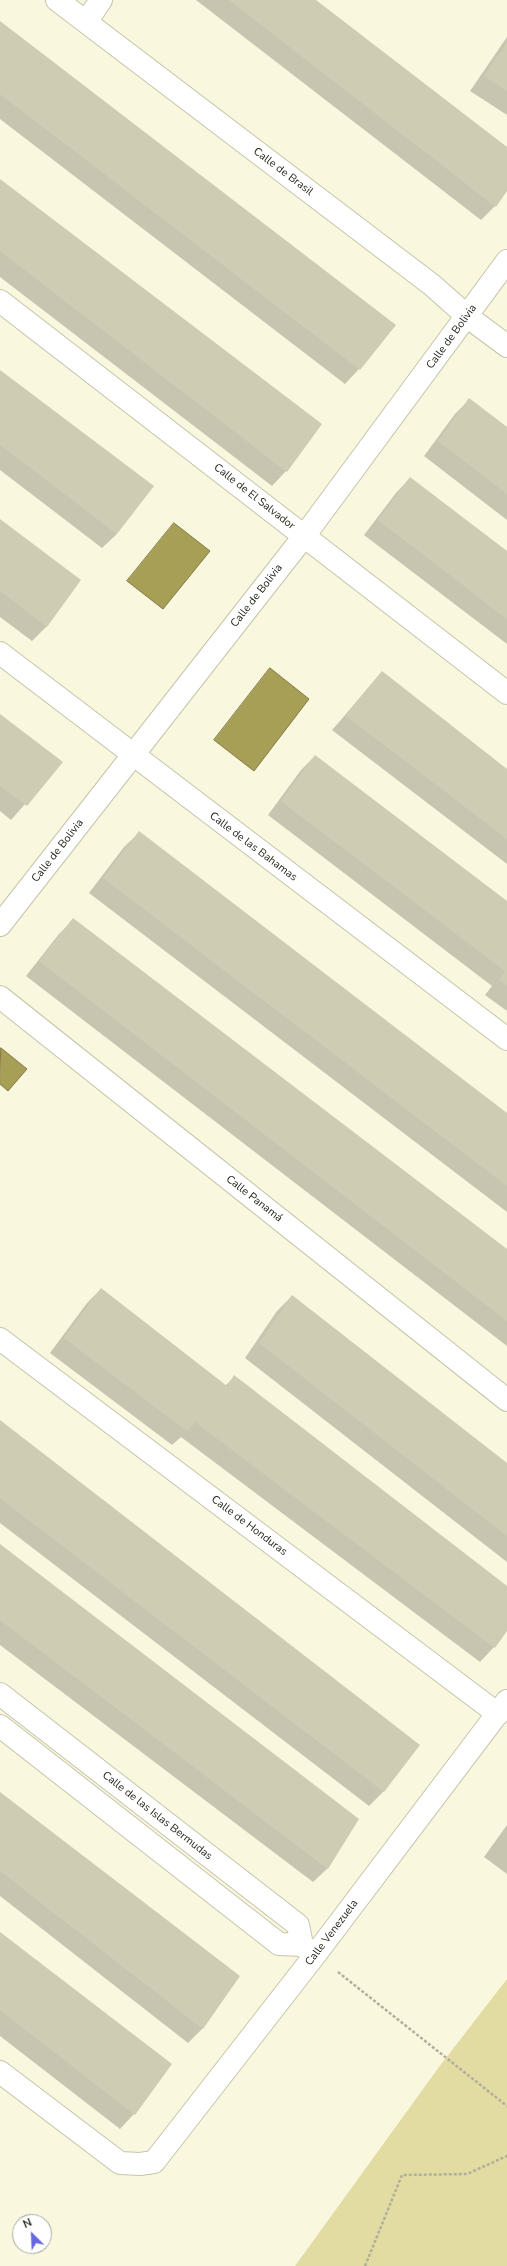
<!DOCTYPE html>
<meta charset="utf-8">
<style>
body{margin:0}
#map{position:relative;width:507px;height:2266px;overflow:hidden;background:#f9f7dd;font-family:"Nunito Sans",sans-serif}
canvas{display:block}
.north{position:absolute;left:12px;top:2214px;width:40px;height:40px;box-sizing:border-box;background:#fff;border:1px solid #a7a7a3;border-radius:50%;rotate:336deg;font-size:11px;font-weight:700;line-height:16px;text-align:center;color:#24231a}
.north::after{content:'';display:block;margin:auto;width:14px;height:18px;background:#6967e1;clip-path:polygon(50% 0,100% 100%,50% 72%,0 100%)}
</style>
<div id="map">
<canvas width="507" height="2266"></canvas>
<div class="north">N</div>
</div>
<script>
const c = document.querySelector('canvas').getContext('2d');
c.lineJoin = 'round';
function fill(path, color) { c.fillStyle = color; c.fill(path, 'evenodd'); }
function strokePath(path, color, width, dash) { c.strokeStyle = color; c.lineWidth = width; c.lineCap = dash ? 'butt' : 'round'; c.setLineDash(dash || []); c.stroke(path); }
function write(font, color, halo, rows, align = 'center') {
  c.font = font + ' "Nunito Sans",sans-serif'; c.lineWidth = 4; c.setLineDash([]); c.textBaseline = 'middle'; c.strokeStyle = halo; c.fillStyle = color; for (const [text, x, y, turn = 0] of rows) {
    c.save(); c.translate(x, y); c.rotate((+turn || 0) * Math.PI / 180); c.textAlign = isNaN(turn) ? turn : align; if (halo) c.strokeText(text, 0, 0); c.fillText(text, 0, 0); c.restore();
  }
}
fill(new Path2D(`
 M507 1979V2266H295L439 2067Z`), '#e2dca2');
const water = new Path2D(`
 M174 523 210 551 163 609 127 581Z
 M270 668 309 699 254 771 214 740Z
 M1 1048 27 1069 8 1091 0 1084Z`);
fill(water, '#a89f57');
strokePath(water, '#807a45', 1);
fill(new Path2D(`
 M196 0H314L507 148V189L495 206 481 220Z
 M0 22 359 369 345 384 0 119Z
 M507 37V115L470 91Z
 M0 180 320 425 286 471 272 486 0 277Z
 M0 371 117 534 102 548 0 470Z
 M469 400 507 429V520L424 456 455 414Z
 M410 478 507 553V644L364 535 396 493Z
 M0 520 79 580 46 627 32 641 0 617Z
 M382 673 507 770V864L332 730Z
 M0 715 62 762 11 820 0 811Z
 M315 756 507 902V1011L485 995 492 986 268 815 301 770Z
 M139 833 507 1115V1212L89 893 124 847Z
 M73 920 507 1251V1346L26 976 59 934Z
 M101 1289 225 1386 234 1377 507 1587V1630L494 1647 480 1662 181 1437 172 1445 50 1353 87 1303Z
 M292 1296 507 1464V1562L245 1358 277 1311Z
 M0 1422 419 1745 383 1792 369 1806 0 1523Z
 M0 1546 328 1868 313 1882 0 1645Z
 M0 1793 238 1976 202 2029 188 2043 0 1896Z
 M507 1825V1874L484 1857Z
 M0 1934 170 2065 134 2114 120 2129 0 2036Z`), '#0003');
fill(new Path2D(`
 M229 0H316L507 147V191L496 207Z
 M0 21 396 325 360 370 0 94Z
 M507 42V91L484 76Z
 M0 179 322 424 287 472 0 251Z
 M0 370 154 486 117 534 0 445Z
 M469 398 507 427V494L438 441Z
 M410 477 507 551V619L378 520Z
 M0 519 81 580 47 627 0 591Z
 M382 671 507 769V839L345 715Z
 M0 714 63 762 27 806 0 786Z
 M315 755 507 901V986L499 980 505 971 281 801Z
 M139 831 507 1113V1186L103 878Z
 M73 918 507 1249V1321L39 961Z
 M101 1288 227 1386 234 1375 507 1586V1631L495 1648 195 1422 187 1431 64 1338Z
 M292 1295 507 1463V1536L259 1343Z
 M0 1420 420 1745 384 1792 0 1498Z
 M0 1544 359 1819 328 1869 0 1620Z
 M0 1792 240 1976 203 2029 0 1871Z
 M0 1932 172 2064 135 2115 0 2010Z`), '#ceccb3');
const street = new Path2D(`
 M57 0 432 285 468 317 507 346
 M86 22 101 0
 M0 301 507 693
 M0 653 507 1039
 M0 925 305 535 507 261
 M0 997 507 1400
 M0 1339 498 1714
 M0 1694 298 1925 302 1945
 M0 1726 279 1944 302 1945 313 1953
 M0 2072 120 2163 140 2164 154 2162 315 1955 507 1701`);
strokePath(street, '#c6c4ab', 24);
strokePath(new Path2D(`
 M338 1972 507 2106
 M365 2266 402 2175 467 2174 507 2156`), '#b1af9b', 2.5, [3, 2]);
strokePath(street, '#fff', 22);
write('11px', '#24231a', '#fff', [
 ["Calle de Brasil",283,172,37],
 ["Calle de Bolivia",452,337,-54],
 ["Calle de El Salvador",254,497,38],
 ["Calle de Bolivia",257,596,-52],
 ["Calle de las Bahamas",253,847,37],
 ["Calle de Bolivia",58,851,-52],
 ["Calle Panamá",254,1199,38],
 ["Calle de Honduras",249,1526,37],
 ["Calle de las Islas Bermudas",157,1816,38],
 ["Calle Venezuela",332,1933,-53]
]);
</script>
